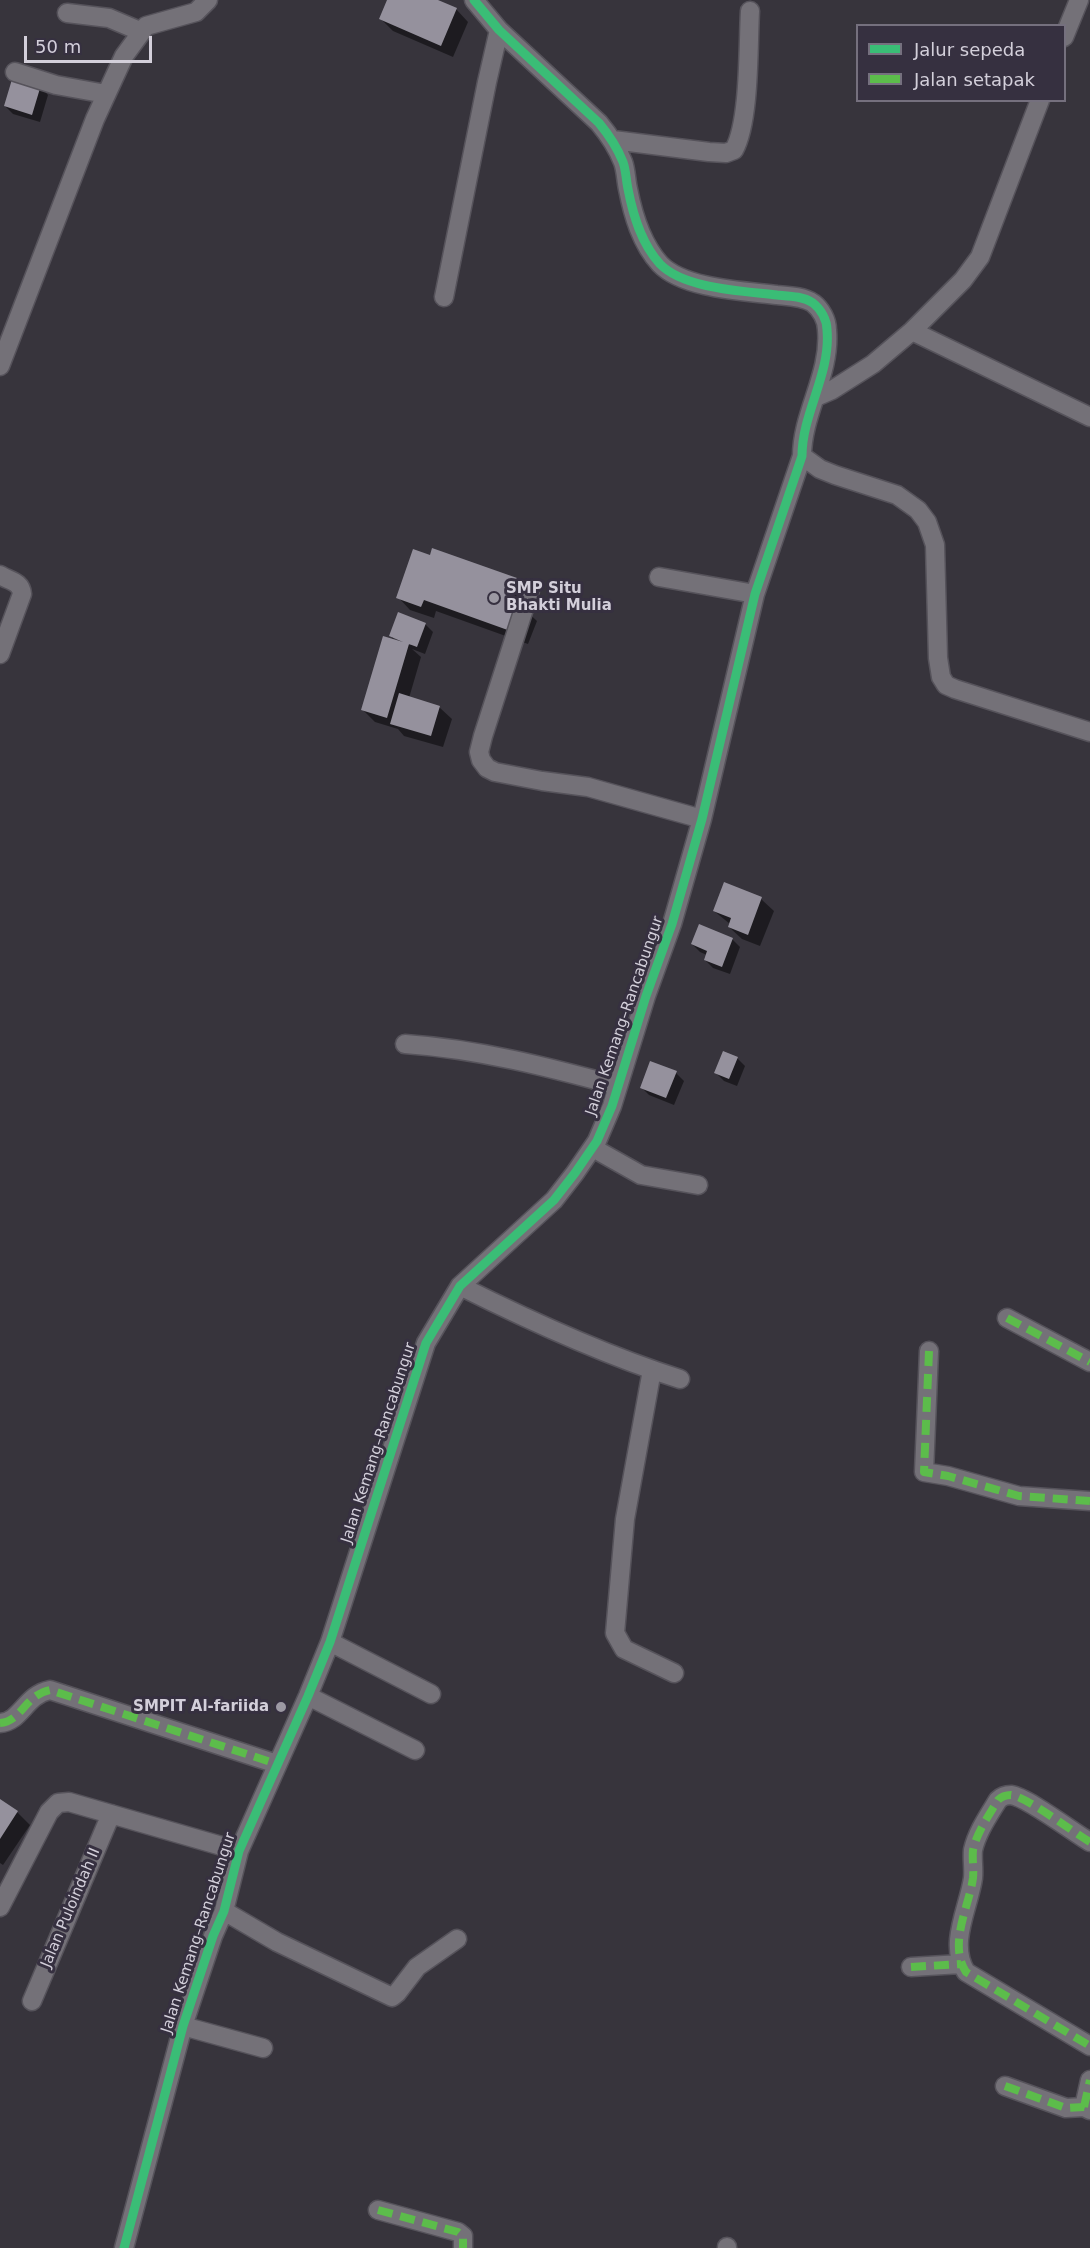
<!DOCTYPE html>
<meta charset="utf-8">
<style>
body{margin:0}
#map{position:relative;width:1090px;height:2248px;overflow:hidden;background:#37343c;font-family:"DejaVu Sans",sans-serif}
canvas{display:block}
.legend{position:absolute;left:856px;top:24px;width:210px;height:78px;box-sizing:border-box;background:#363040;border:2px solid #75707e;margin:0;padding:8px 10px;list-style:none;font-size:18px;color:#d3cfda}
.legend li{display:flex;align-items:center;gap:12px;height:30px}
.legend b{width:30px;border:2px solid #75707e}
.scale{position:absolute;left:24px;top:36px;width:128px;height:27px;box-sizing:border-box;border:3px solid #d3cfda;border-top:0;padding-left:8px;font-size:18px;line-height:21px;white-space:nowrap;color:#d3cfda;-webkit-text-stroke:4px #363040;paint-order:stroke}
</style>
<div id="map">
<canvas width="1090" height="2248"></canvas>
<ul class="legend">
<li><b style="height:8px;background:#3abd76"></b>Jalur sepeda</li>
<li><b style="height:8px;background:#5cbc4b"></b>Jalan setapak</li>
</ul>
<div class="scale">50 m</div>
</div>
<script>
const c = document.querySelector('canvas').getContext('2d');
c.lineJoin = 'round';
function fill(path, color) { c.fillStyle = color; c.fill(path, 'evenodd'); }
function strokePath(path, color, width, dash) { c.strokeStyle = color; c.lineWidth = width; c.lineCap = dash ? 'butt' : 'round'; c.setLineDash(dash || []); c.stroke(path); }
function write(font, color, halo, rows, align = 'center') {
  c.font = font + ' "DejaVu Sans",sans-serif'; c.lineWidth = 6; c.setLineDash([]); c.textBaseline = 'middle'; c.strokeStyle = halo; c.fillStyle = color; for (const [text, x, y, turn = 0] of rows) {
    c.save(); c.translate(x, y); c.rotate((+turn || 0) * Math.PI / 180); c.textAlign = isNaN(turn) ? turn : align; if (halo) c.strokeText(text, 0, 0); c.fillText(text, 0, 0); c.restore();
  }
}
fill(new Path2D(`
 M389 0H434L456 9 468 22 453 57 393 31 381 19Z
 M40 86 48 95 40 122 13 114 5 106Z
 M516 579 529 592 524 609 537 621 528 644 436 611 434 618 410 610 398 597Z
 M425 624 433 632 425 654 412 649 421 657 409 698 439 707 452 719 443 747 404 736 398 729 375 722 363 710 407 645H415L394 636 393 639 391 636Z
 M761 899 774 911 760 946 742 939 729 927 730 924 714 911Z
 M732 939 740 947 730 974 713 968 705 960 707 955 700 952 692 944Z
 M737 1058 745 1066 737 1086 724 1081 716 1073Z
 M676 1073 684 1081 674 1105 649 1095 641 1087Z
 M0 1801 18 1813 30 1825 3 1865 0 1863Z`), '#0007');
fill(new Path2D(`
 M387 0H438L457 8 441 46 379 19Z
 M13 76 41 85 32 115 4 106Z
 M432 548 517 578 509 601 525 607 516 633 424 600 421 607 396 598 413 549 430 555Z
 M398 612 426 623 417 647 409 644 387 718 361 710 383 636 403 642 389 636Z
 M399 693 440 706 431 736 390 724Z
 M724 882 762 897 748 935 728 927 731 918 713 911Z
 M699 924 733 938 722 967 704 960 707 951 691 944Z
 M723 1051 738 1057 729 1079 714 1073Z
 M650 1061 677 1071 666 1098 640 1088Z
 M0 1799 18 1811 0 1839Z`), '#95919d');
const minor = new Path2D(`
 M67 13 109 18 142 32
 M1064 37 1079 0
 M15 72 56 85 106 94
 M613 140 709 152 726 153 734 150C750 121 748 47 750 11
 M444 297 487 82 499 30
 M912 331 1090 417
 M0 366 95 119 124 56 146 26 196 12 208 0
 M816 397 832 390 873 364 912 331 963 280 980 257 1040 100
 M802 456 820 469 835 475 897 495 918 510 927 522 935 545 938 658 941 677 946 685 955 689 1090 732
 M0 575C9 581 21 581 22 594L0 654
 M659 577 755 594
 M530 590 483 736 479 752 481 760 487 768 495 772 542 781 588 787 702 819
 M405 1044C478 1049 548 1067 618 1086
 M593 1148 641 1175 698 1185
 M460 1286C532 1322 604 1355 680 1379
 M1007 1318 1090 1362
 M929 1351 924 1472 948 1476 1019 1496 1090 1501
 M652 1370 625 1519 615 1633 624 1649 674 1673
 M330 1642 431 1694
 M308 1696 415 1750
 M0 1723C21 1722 25 1695 50 1690L277 1764
 M1090 1842C1073 1832 1027 1797 1011 1795 1006 1795 1002 1796 998 1800 989 1815 977 1832 973 1850 972 1859 974 1868 973 1878 969 1907 948 1944 966 1972L1090 2046
 M0 1907 49 1812 58 1803 69 1802 239 1851
 M224 1911 277 1942 392 1997 397 1993 417 1967 457 1939
 M911 1967 961 1964
 M32 2001 111 1814
 M183 2026 263 2048
 M1005 2086 1066 2108 1084 2107 1090 2110
 M1084 2107 1090 2080
 M378 2210 458 2232 463 2236V2248
 M124 2248 183 2026 213 1936 224 1911 239 1851 308 1696 330 1642 426 1343 460 1286 554 1200 575 1173 597 1141 612 1106 646 996 672 924 702 819 755 594 802 456C802 413 831 374 827 330 827 320 821 309 813 303 803 296 788 296 777 295 744 291 684 289 660 264 641 243 633 215 628 189 626 180 626 170 623 162 617 147 609 135 599 123L499 30 474 0
 M727 2248V2247`);
strokePath(minor, '#56535b', 21);
strokePath(minor, '#747178', 18);
strokePath(new Path2D(`
 M1007 1318 1090 1362
 M929 1351 924 1472 948 1476 1019 1496 1090 1501
 M0 1723C21 1722 25 1695 50 1690L277 1764
 M1090 1842C1073 1832 1027 1797 1011 1795 1006 1795 1002 1796 998 1800 989 1815 977 1832 973 1850 972 1859 974 1868 973 1878 969 1907 948 1944 966 1972L1090 2046
 M911 1967 961 1964
 M1005 2086 1066 2108 1084 2107 1090 2110
 M1084 2107 1090 2080
 M378 2210 458 2232 463 2236V2248`), '#5cbc4b', 8, [15, 8]);
strokePath(new Path2D(`
 M124 2248 183 2026 213 1936 224 1911 239 1851 308 1696 330 1642 426 1343 460 1286 554 1200 575 1173 597 1141 612 1106 646 996 672 924 702 819 755 594 802 456C802 413 831 374 827 330 827 320 821 309 813 303 803 296 788 296 777 295 744 291 684 289 660 264 641 243 633 215 628 189 626 180 626 170 623 162 617 147 609 135 599 123L499 30 474 0`), '#3abd76', 9);
for (const [x, y, r, color] of [
 [494,598,6,"#9c99a3"],
 [281,1707,6,"#9c99a3"]
]) { const dot = new Path2D(); dot.arc(x, y, r, 0, 2 * Math.PI); c.fillStyle = color; c.fill(dot); strokePath(dot, '#363040', 2); }
write('bold 15px', '#d3cfda', '#363040', [
 ["SMP Situ",506,589],
 ["Bhakti Mulia",506,606],
 ["SMPIT Al-fariida",269,1707,"right"]
], 'left');
write('15px', '#d3cfda', '#363040', [
 ["Jalan Kemang–Rancabungur",625,1016,-71],
 ["Jalan Kemang–Rancabungur",379,1443,-72],
 ["Jalan Puloindah II",71,1908,-67],
 ["Jalan Kemang–Rancabungur",199,1933,-72]
]);
</script>
